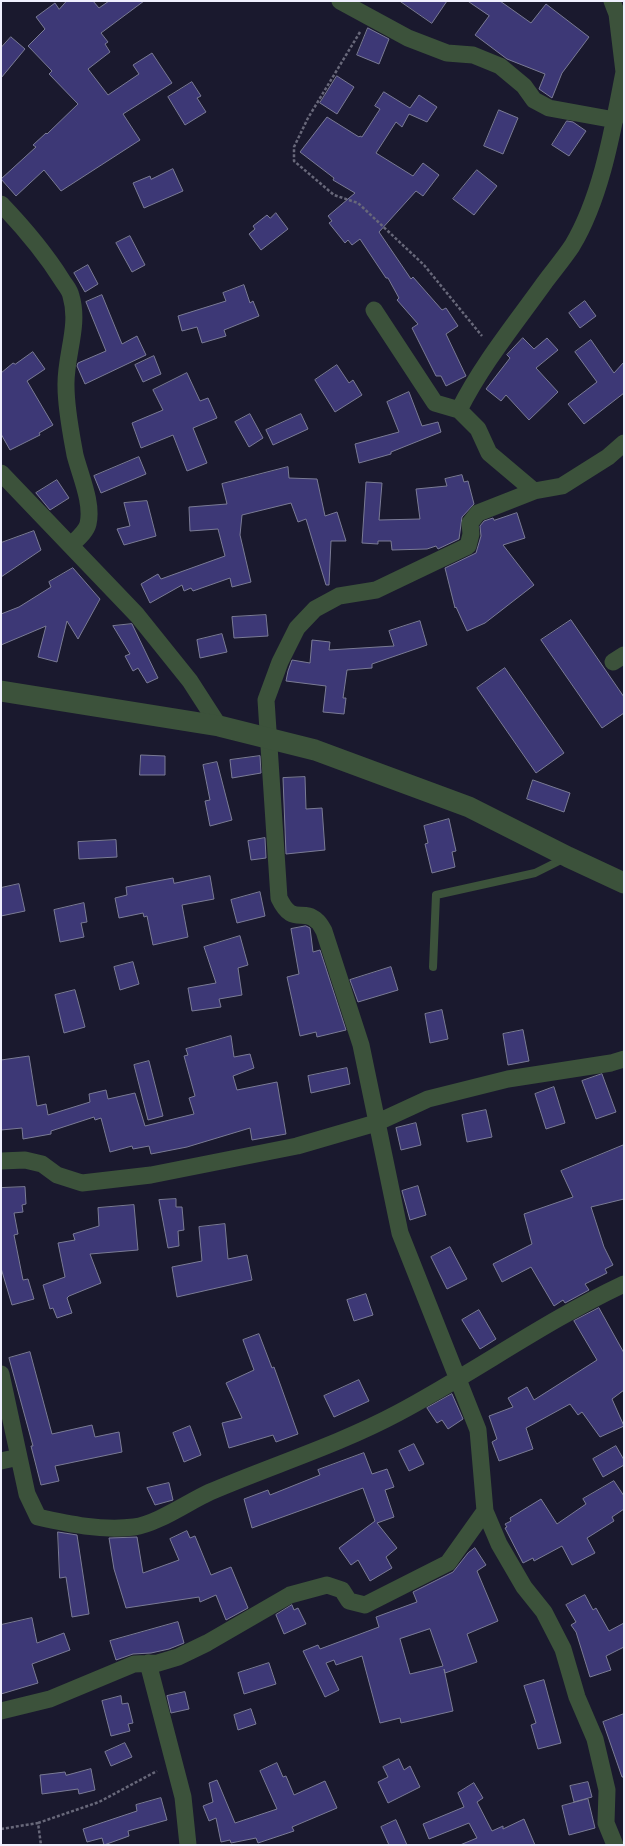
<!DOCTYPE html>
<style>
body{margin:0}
#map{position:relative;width:625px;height:1846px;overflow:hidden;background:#1a192e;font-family:Arial,sans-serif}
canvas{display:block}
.frame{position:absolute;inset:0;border:2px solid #efeffe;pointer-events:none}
</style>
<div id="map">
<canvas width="625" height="1846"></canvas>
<div class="frame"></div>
</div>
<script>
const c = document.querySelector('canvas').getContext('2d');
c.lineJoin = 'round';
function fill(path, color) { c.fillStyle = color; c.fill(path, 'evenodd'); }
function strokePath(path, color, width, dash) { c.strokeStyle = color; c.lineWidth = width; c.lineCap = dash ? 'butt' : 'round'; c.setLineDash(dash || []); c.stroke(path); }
const building = new Path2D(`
 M67 1H93L99 8 109 1H144L101 33 108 42 105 44 110 52 88 69 108 95 139 74 133 65 152 53 172 83 123 114 140 140 61 191 44 170 16 196 1 179 36 147 33 145 46 133 47 134 78 104 49 74 52 71 28 46 45 29 36 17 55 3 59 9Z
 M400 1H447L432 23Z
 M468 1H500L531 23 546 4 589 37 562 73 552 98 539 89 545 74 507 59 475 35 489 16Z
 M368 28 389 39 379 64 357 55Z
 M11 37 25 49 1 78V48Z
 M337 76 354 87 337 114 320 103Z
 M192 82 201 96 197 98 206 112 185 125 168 97Z
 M384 92 410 108 419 95 437 107 427 122 409 114 402 127 396 122 376 153 413 176 423 163 439 175 423 196 416 191 379 232 411 279 413 277 442 310 446 308 458 326 446 334 466 376 446 386 441 376H436L412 328 418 324 397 300 399 298 388 278H386L360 239 352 245 348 240 345 243 329 223 332 221 328 216 355 193 333 180 334 178 300 152 327 117 359 137 360 136 362 137 380 109 375 106Z
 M499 110 518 118 503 154 484 146Z
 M567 121 573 122 586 131 569 156 552 145Z
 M173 169 183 191 144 208 133 183 150 176 151 179Z
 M477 170 497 186 474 215 453 199Z
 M276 213 288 229 261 250 249 234 255 229 253 226 267 215 270 218Z
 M130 236 145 265 132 272 116 243Z
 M88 265 98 284 85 292 74 273Z
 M244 285 250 303 253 301 259 316 224 330 226 336 202 343 197 327 182 331 178 316 226 301 223 293Z
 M102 295 122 344 137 336 146 355 85 384 77 366 78 363 106 351 86 302Z
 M585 301 596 316 580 328 569 313Z
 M523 338 534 349 547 338 558 350 536 368 558 392 529 420 506 395 501 401 486 389 510 358 507 355Z
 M591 340 614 373 624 362V393L584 424 568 404 597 382 575 352Z
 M33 352 45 369 27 381 53 425 39 433 40 435 10 450 1 434V373L13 363 15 364Z
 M154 356 161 374 143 382 135 365Z
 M337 365 349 383 353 380 362 395 335 412 315 380Z
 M187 373 200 401 208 398 217 418 193 428 207 463 187 471 173 435 141 448 132 423 163 410 153 390Z
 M409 392 422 426 438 422 441 432 391 452V454L359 463 355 444 399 432 387 402Z
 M250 414 263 438 249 447 235 422Z
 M301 414 308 429 273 445 266 430Z
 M139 457 146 474 101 493 94 476Z
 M288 467 289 478 317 479 325 516 337 512 346 541H331L329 585H326L306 519 298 522 291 503 242 515 240 535 251 582 232 587 230 578 193 591 191 588 184 591 182 585 150 603 141 584 158 574 161 579 225 556 218 529 190 531 189 507 227 504 222 484Z
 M462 475 464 482 468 481 474 504 462 517 459 539 438 549 436 546 427 549 392 550 391 541H378V544L362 543 366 482 382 483 379 520 420 519 416 489 447 486 445 479Z
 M57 480 69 498 50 510 36 493Z
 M147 501 156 536 124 545 117 529 130 526 124 503Z
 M517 513 525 538 503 545 534 585 485 623 467 631 456 607 455 608 445 568 476 553 481 536 480 526 484 521 493 518 494 520Z
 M34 531 41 550 1 577V543Z
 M73 568 100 599 78 639 67 621 57 662 38 657 46 626 1 645V614L19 607 51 587 49 582Z
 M266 615 268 636 234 638 232 617Z
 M571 620 624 697V713L602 728 541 640Z
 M420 621 427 645 372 664V668L347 670 343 698H346L344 714 323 712 326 686 286 681 288 671 292 660 310 663 312 640 330 642 329 650 394 646 389 631Z
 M132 624 158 678 147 683 138 668 133 671 125 656 130 654 113 626Z
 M222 634 227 652 200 658 197 640Z
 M505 668 564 753 536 773 477 688Z
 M141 755 165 756V775H140Z
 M260 756 261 773 232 778 230 760Z
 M217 762 232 820 210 826 205 801 210 800 203 765Z
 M305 777 306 809 322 808 325 850 286 854 283 778Z
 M533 780 570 793 564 812 527 799Z
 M449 819 456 851 452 852 455 867 432 873 425 844 428 843 424 826Z
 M265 838 266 858 251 860 248 841Z
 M116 840 117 857 79 859 78 842Z
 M210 876 214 899 182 905 188 937 153 945 147 916 144 917 143 913 119 918 115 898 127 895 126 887 173 878 174 883Z
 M19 884 25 911 1 916V888Z
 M260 892 265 916 237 923 231 900Z
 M84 903 87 922 81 923 84 937 60 942 54 910Z
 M306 926 310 928 313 952 320 950 346 1030 317 1037 316 1032 300 1036 287 977 299 974 291 929Z
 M240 936 248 965 238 968 242 995 219 999 221 1007 192 1011 188 988 216 983 204 947Z
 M133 962 139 984 120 990 114 967Z
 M391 967 398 990 358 1002 350 980Z
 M75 990 85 1027 64 1033 55 995Z
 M442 1010 448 1039 430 1043 425 1014Z
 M523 1030 529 1061 508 1065 503 1034Z
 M231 1036 234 1057 250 1054 254 1068 233 1076 237 1090 277 1082 286 1134 252 1140 250 1128 187 1147 151 1154 149 1146 133 1149 132 1146 110 1152 101 1118 95 1120 94 1117 51 1131V1134L23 1139 22 1128 1 1130V1060L29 1056 37 1106 46 1104 48 1115 90 1102 89 1094 106 1090 108 1099 135 1093 145 1126 194 1114 189 1098 195 1096 184 1056 188 1055 186 1049Z
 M149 1061 163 1116 148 1120 134 1065Z
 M347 1068 350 1084 311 1093 308 1076Z
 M602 1074 616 1112 596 1119 582 1081Z
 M554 1087 565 1123 546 1129 535 1094Z
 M486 1110 492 1137 467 1142 462 1115Z
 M416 1123 421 1145 401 1150 396 1128Z
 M624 1145V1199L591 1207 604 1247 613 1265 605 1269 607 1273 585 1284 589 1290 565 1303 563 1300 554 1306 531 1267 502 1282 493 1264 532 1244 524 1214 573 1197 561 1171Z
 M418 1186 426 1215 410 1220 402 1191Z
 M25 1187 26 1204 22 1205 23 1212 14 1213 18 1234 14 1235 23 1280 28 1279 34 1299 12 1305 1 1268V1188Z
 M176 1199V1207H182L184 1230 178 1231 179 1246 168 1248 159 1200Z
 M134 1205 138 1250 90 1254 101 1283 69 1296 67 1298 72 1313 57 1318 53 1308 50 1309 43 1285 65 1277 58 1243 75 1240 73 1234 99 1226 98 1208Z
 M225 1224 228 1259 247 1255 252 1280 177 1297 172 1267 202 1261 199 1227Z
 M450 1247 467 1279 447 1289 431 1257Z
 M366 1294 373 1315 354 1321 347 1300Z
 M599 1308 624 1353V1390L612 1399 624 1426 600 1437 582 1412 578 1415 570 1404 526 1428 533 1449 499 1461 492 1442 497 1439 489 1416 513 1407 508 1398 527 1387 534 1400 597 1360 574 1321Z
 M479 1310 496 1339 480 1349 462 1320Z
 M259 1334 272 1368 274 1367 298 1434 276 1442 273 1435 229 1448 222 1423 242 1418 226 1383 254 1370 243 1340Z
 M30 1352 52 1434 92 1425 95 1437 119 1432 122 1452 55 1466 59 1481 41 1485 31 1446H33L9 1358Z
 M359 1380 369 1401 334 1417 324 1396Z
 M452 1394 463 1419 448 1429 442 1420 437 1423 427 1408Z
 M190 1426 201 1455 184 1462 173 1433Z
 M414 1444 424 1464 409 1471 399 1451Z
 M616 1446 624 1460V1465L603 1477 593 1459Z
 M364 1453 372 1474 387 1469 394 1487 385 1490 394 1517 377 1523 397 1548 386 1557 392 1568 370 1581 358 1560 351 1565 339 1548 375 1521 363 1488 252 1528 244 1499 268 1490 270 1495 320 1475 318 1470Z
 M614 1481 624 1496V1509L612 1517 614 1521 587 1538 595 1553 572 1565 562 1546 534 1561 533 1558 523 1563 505 1528 507 1527 505 1524 511 1521 510 1518 541 1499 557 1524 586 1504 583 1499Z
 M169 1483 173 1500 155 1505 147 1488Z
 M187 1531 190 1538 195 1536 211 1575 231 1567 248 1608 226 1620 216 1595 200 1602 199 1597 126 1608 114 1569 109 1538 137 1537 143 1573 179 1560 170 1539Z
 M58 1532 77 1535 89 1614 72 1617 66 1577 60 1578Z
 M475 1548 486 1565 477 1571 498 1621 467 1634 477 1662 445 1673 444 1669 453 1711 401 1723 400 1718 380 1723 362 1656 336 1665 334 1660 326 1663 339 1690 325 1697 303 1651 318 1645 320 1649 379 1627 376 1617 417 1602 413 1592 453 1572 468 1553ZM430 1629 443 1666 410 1674 400 1639Z
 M585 1595 593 1610 596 1608 609 1631 624 1623V1647L606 1656 611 1670 590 1677 576 1632 571 1625 576 1622 566 1605Z
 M292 1605 294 1610 298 1608 306 1624 284 1634 276 1615Z
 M32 1618 37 1643 64 1633 70 1650 32 1664 38 1683 1 1694V1625Z
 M178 1622 184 1643 169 1649 151 1653 133 1654 116 1660 110 1641Z
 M269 1663 276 1684 244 1694 238 1673Z
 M544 1680 561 1743 538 1749 531 1725 536 1723 524 1686Z
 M185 1692 189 1709 171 1713 167 1696Z
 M121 1696 122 1704 128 1703 133 1723 128 1724 130 1731 111 1736 102 1701Z
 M251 1709 256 1724 238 1730 234 1715Z
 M624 1714V1777H622L603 1722Z
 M125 1743 132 1757 111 1766 105 1752Z
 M399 1759 404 1770 410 1766 420 1787 388 1803 378 1782 388 1777 383 1767Z
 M277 1763 283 1777 286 1776 294 1795 325 1781 337 1808 292 1827 294 1831 258 1843 256 1838 231 1843 230 1840 221 1842 216 1818 209 1821 203 1806 213 1802 209 1783 217 1780 235 1823 277 1809 260 1771Z
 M91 1769 95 1790 79 1794 78 1789 42 1794 40 1775 65 1772 66 1775Z
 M588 1782 592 1797 574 1802 570 1786Z
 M474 1783 483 1798 477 1802 492 1831 503 1826V1829L524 1819 535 1845H460L477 1838 469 1823 429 1839 423 1824 464 1807 458 1793Z
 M161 1798 167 1820 128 1831 129 1836 104 1845 102 1838 87 1842 83 1829 137 1811 136 1805Z
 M588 1799 595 1828 569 1835 562 1806Z
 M396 1820 407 1845H389L381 1827Z`);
fill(building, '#3d3876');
strokePath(building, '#7a7b95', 1);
strokePath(new Path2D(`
 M360 32 308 118 294 147V161L334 195 358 203 424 265 482 336
 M38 1823 99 1802 157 1771
 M1 1829 38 1823 41 1845`), '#68687a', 2.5, [3, 2]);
strokePath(new Path2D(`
 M433 967 436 895 535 873 565 858`), '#3c523b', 8);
strokePath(new Path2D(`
 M340 1 408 38 447 53 473 55 500 66 524 86 534 100 549 108 615 120
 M612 1 617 14 624 72
 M1 204C23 227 45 253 62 280 65 285 70 290 71 296 80 326 65 356 66 386 66 409 71 433 75 455 80 475 93 503 88 524 86 532 77 539 71 545
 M374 310 435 403 459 410 478 429 489 453 534 491 562 486 608 457 624 443
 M459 410C482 364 515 324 545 282 554 270 564 258 572 246 602 196 613 128 624 72
 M1 473 137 615 190 681 219 726
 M534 491 478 513 470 523 471 534 468 546 376 590 339 596 315 609 297 628 280 662 266 700 279 898C293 927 302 907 317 921 320 923 322 928 324 931L361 1045 400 1233 478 1430 485 1511 499 1544 524 1587 544 1612 563 1649 577 1697 595 1739 607 1790 606 1823 615 1845
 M613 662 624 655
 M1 1161 25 1160 42 1164 57 1175 82 1183 151 1175 297 1146 376 1123 428 1099 508 1079 611 1063 624 1059
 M1 1374 27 1494 38 1517C69 1524 101 1531 134 1527 157 1524 188 1502 210 1492 273 1465 338 1445 398 1413 475 1372 545 1321 624 1284
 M1 1461 19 1457
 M148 1663 183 1797 188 1845
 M1 1711 50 1699 134 1664 158 1663 178 1657 207 1643 290 1595 327 1585 342 1590 349 1601 365 1605 448 1563 485 1511`), '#3c523b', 17);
strokePath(new Path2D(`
 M1 691 219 726 315 750 469 807 568 857 624 883`), '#3c523b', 21);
</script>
